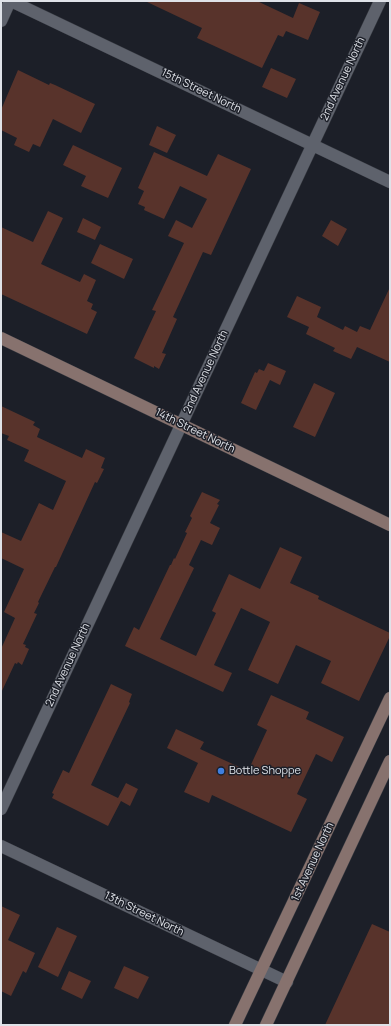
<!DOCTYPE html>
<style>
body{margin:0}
#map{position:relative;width:391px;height:1026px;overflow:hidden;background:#1c1f28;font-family:Manrope,sans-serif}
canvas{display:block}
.frame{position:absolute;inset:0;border:2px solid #dfe2e8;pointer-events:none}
</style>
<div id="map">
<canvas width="391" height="1026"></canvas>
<div class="frame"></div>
</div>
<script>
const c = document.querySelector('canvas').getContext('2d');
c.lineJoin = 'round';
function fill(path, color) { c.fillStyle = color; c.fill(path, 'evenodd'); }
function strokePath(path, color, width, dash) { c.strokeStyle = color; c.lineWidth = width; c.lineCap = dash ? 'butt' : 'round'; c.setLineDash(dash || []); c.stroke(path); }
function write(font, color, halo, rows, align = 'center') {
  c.font = font + ' Manrope,sans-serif'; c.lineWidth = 3; c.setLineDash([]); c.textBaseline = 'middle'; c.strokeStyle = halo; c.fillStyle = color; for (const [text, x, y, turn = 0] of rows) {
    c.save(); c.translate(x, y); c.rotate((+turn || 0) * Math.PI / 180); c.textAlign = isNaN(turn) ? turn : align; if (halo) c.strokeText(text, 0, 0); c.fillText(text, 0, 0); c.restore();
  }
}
fill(new Path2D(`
 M145 1H257L293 18 299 3 320 12 308 40 286 31 283 37 278 35 262 68 197 38 202 28Z
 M271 68 296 79 287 98 262 87Z
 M18 70 49 85 50 83 55 85 95 104 81 133 53 119 40 147 33 144 29 152 14 145 17 138 1 130V110Z
 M157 126 176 135 167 153 149 145Z
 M73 145 122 168 108 198 81 186 86 176 63 165Z
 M154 152 207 176 218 154 251 169 211 255 203 252 173 317 177 319 162 353 166 354 159 369 154 366V368L134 358 156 311 152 310 184 243 168 236 176 220 192 228 207 199 180 186 164 219 144 210 145 207 138 204 144 191 138 188Z
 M48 211 63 218 41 264 80 282 84 274 96 280 87 301 93 304 91 309 97 312 87 334 1 294V227L33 242Z
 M83 218 101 227 95 240 77 232Z
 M331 220 347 229 338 246 322 236Z
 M100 244 133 259 124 279 91 263Z
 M390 287V362L357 347 351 359 333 351 335 348 306 334 309 327 287 317 297 296 321 307 317 317 343 330 345 326 357 332 360 326 370 330Z
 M268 363 286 371 280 385 270 380 256 410 241 403 255 372 257 373 259 369 264 371Z
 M314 383 335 393 315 437 293 427Z
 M1 406 35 422 33 425 40 429 37 437 82 458 86 449 105 458 101 468 104 469 97 483 95 482 56 567H55L38 602 39 603 34 613 37 614 23 644 26 645 25 647 29 649 22 665 18 662 17 664 15 663 1 693V649L15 618 4 612 24 569 1 558V532L21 541 39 503 53 510 66 481 24 461 29 450 7 440 9 436 1 433Z
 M202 492 220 500 217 504 219 505 210 523 220 528 212 545 201 540 189 565 194 568 160 639 196 656 216 613 212 611 229 574 260 589 280 547 302 557 290 583 319 596 318 599 390 633V636L359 701 321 683 331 661 296 645 278 684 248 670 270 622 241 608 214 665 232 673 223 692 125 646 134 627 139 630 170 565H171L174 558 175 559 187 533 185 532 192 518 190 516Z
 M111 684 132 694 129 702 130 703 91 785 118 798 126 783 138 789 130 806 121 801 108 826 52 798 54 794 52 793 63 770 69 773Z
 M271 695 309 712 306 719 344 737 332 762 316 754 297 794 307 799 291 832 212 795 209 803 184 792 198 763 167 748 176 729 204 742 200 749 248 771 267 730 257 725Z
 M1 906 20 915 8 940 35 953 26 973 23 971 11 996 1 991Z
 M372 924 390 932V1025H325Z
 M57 927 77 936 58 977 38 967Z
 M124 966 149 977 138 999 114 988Z
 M69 971 91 981 82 999 61 989Z`), '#58332b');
const street = new Path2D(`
 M11 1 390 182
 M1 21 10 1
 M1 809 380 1
 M1 846 287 982`);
const secondary = new Path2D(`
 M1 338 390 525
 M235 1025 390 698
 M266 1025 390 761`);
strokePath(street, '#363940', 13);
strokePath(secondary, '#363940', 13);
strokePath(street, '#5e626c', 12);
strokePath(secondary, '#87726e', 12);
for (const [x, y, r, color] of [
 [221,771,4,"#3f7fe0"]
]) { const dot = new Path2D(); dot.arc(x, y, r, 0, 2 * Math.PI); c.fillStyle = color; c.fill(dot); strokePath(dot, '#1c1f28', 1.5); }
write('11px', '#dfe2e8', '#1c1f28', [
 ["2nd Avenue North",343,79,-65],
 ["15th Street North",201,91,26],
 ["2nd Avenue North",206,372,-65],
 ["14th Street North",195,431,26],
 ["2nd Avenue North",68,665,-65],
 ["1st Avenue North",313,862,-65],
 ["13th Street North",144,914,26]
]);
write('11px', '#dfe2e8', '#1c1f28', [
 ["Bottle Shoppe",229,771]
], 'left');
</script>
